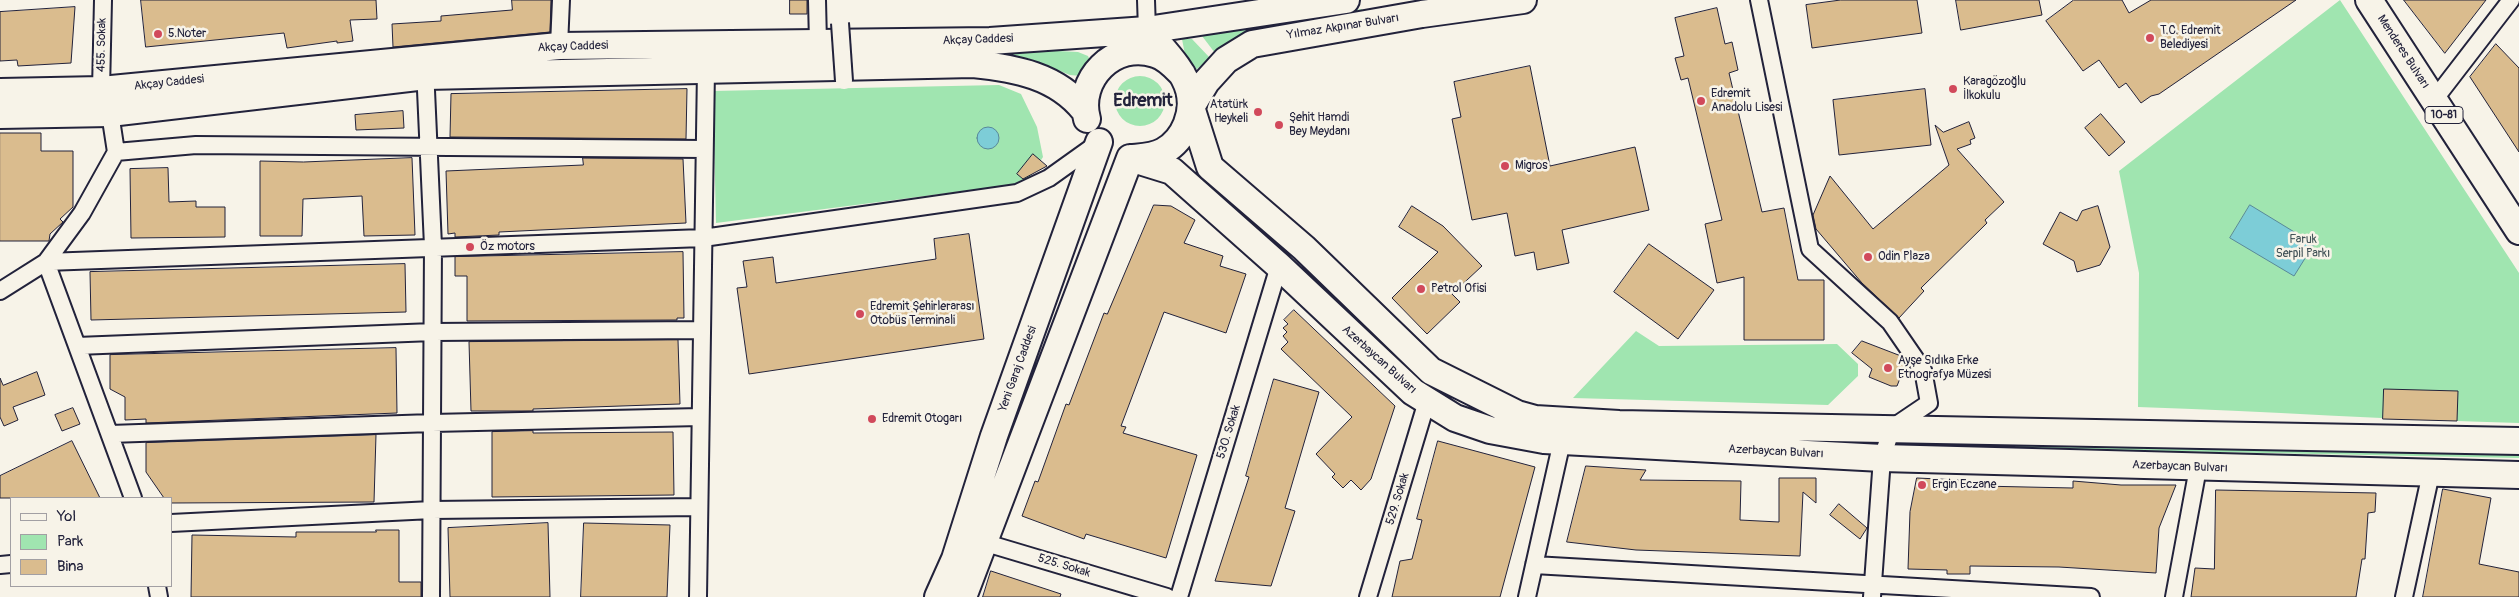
<!DOCTYPE html>
<meta charset="utf-8">
<style>
body{margin:0}
#map{position:relative;width:2519px;height:597px;overflow:hidden;background:#f7f3e8;font-family:Pangolin,sans-serif}
canvas{display:block}
.legend{position:absolute;left:10px;top:497px;width:162px;height:90px;box-sizing:border-box;background:#f7f3e8;border:1px solid #a29fa3;margin:0;padding:6px 9px;list-style:none;font-size:15px;color:#22223b}
.legend li{display:flex;align-items:center;gap:10px;height:25px}
.legend b{width:25px;border:1px solid #a29fa3}
</style>
<div id="map">
<canvas width="2519" height="597"></canvas>
<ul class="legend">
<li><b style="height:6px;background:#f7f3e8"></b>Yol</li>
<li><b style="height:14px;background:#a0e5b0"></b>Park</li>
<li><b style="height:14px;background:#dabc8e"></b>Bina</li>
</ul>
</div>
<script>
const c = document.querySelector('canvas').getContext('2d');
c.lineJoin = 'round';
function fill(path, color) { c.fillStyle = color; c.fill(path, 'evenodd'); }
function strokePath(path, color, width, dash) { c.strokeStyle = color; c.lineWidth = width; c.lineCap = dash ? 'butt' : 'round'; c.setLineDash(dash || []); c.stroke(path); }
function write(font, color, halo, rows, align = 'center') {
  c.font = font + ' Pangolin,sans-serif'; c.lineWidth = 5; c.setLineDash([]); c.textBaseline = 'middle'; c.strokeStyle = halo; c.fillStyle = color; for (const [text, x, y, turn = 0] of rows) {
    c.save(); c.translate(x, y); c.rotate((+turn || 0) * Math.PI / 180); c.textAlign = isNaN(turn) ? turn : align; if (halo) c.strokeText(text, 0, 0); c.fillText(text, 0, 0); c.restore();
  }
}
fill(new Path2D(`
 M2340 0 2519 273V423C2392 420 2265 411 2138 407L2139 273 2119 171Z
 M1362 9V14L1301 21 1244 33 1215 53 1202 36 1197 33Z
 M1182 39H1192L1210 58 1197 69H1191L1186 60Z
 M1019 49 1078 52 1088 56 1091 63 1081 76 1070 75 1027 58 939 56Z
 M1115 101a25 25 0 1 1 50 0a25 25 0 1 1-50 0Z
 M999 85 1021 94 1037 127 1043 157 1026 183 716 223 713 91Z
 M1636 331 1659 346 1837 344 1858 364V376L1828 405 1573 398Z
 M1948 443 2519 453V458L1958 447Z`), '#a0e5b0');
const water = new Path2D(`
 M977 138a11 11 0 1 1 22 0a11 11 0 1 1-22 0Z
 M2250 205 2314 244 2294 276 2230 238Z`);
fill(water, '#7dcdd7');
strokePath(water, '#598999', 1);
const building = new Path2D(`
 M141 0H376L377 19 350 20 353 41 337 43V41L287 48 284 33 146 47Z
 M512 0H551L550 32 393 47 392 24 441 21V16L512 10Z
 M790 0H807V14H790Z
 M1841 0H1917L1922 33 1812 48 1806 5Z
 M1956 0H2039L2042 15 1961 30Z
 M2074 0H2122L2129 13 2151 0H2296L2159 94 2151 96 2141 103 2126 83 2119 88 2099 60 2083 71 2046 21Z
 M2404 0H2486L2445 53Z
 M75 7 71 63 18 66 17 60 0 61V12Z
 M1717 8 1725 44 1732 42 1738 70 1729 73 1762 212 1784 208 1798 280H1824V340H1744V277L1717 283 1705 224 1722 220 1688 78 1681 80 1675 58 1684 56 1675 18Z
 M2496 44 2519 68V152L2470 77Z
 M1530 66 1550 166 1635 147 1649 210 1562 230 1569 263 1537 270 1534 252 1515 256 1507 213 1472 220 1452 119 1461 117 1454 82Z
 M687 89 686 139 450 137 451 94Z
 M1925 89 1931 145 1839 155 1833 100Z
 M403 111 404 128 356 130 355 115Z
 M2101 114 2125 142 2109 156 2085 128Z
 M1969 122 1975 138 1970 140 1971 144 1957 149 2004 202 1985 220 1987 223 1921 288 1924 291 1899 318 1862 283 1816 229 1813 215 1830 176 1873 229 1949 165 1935 125 1943 132Z
 M0 133H41V151H73V207L60 219 63 222 50 234 49 241H0Z
 M1033 154 1047 166 1023 179 1017 174Z
 M412 158 415 235 364 236 362 196 303 199 302 236H260V161L303 162Z
 M583 158 683 159 686 223 499 232V235L455 237V233L448 234 446 171 583 165Z
 M168 168 169 202 196 201V207H225V237L131 238 130 169Z
 M1154 205 1171 206 1195 220 1184 243 1223 256 1220 266 1246 274 1226 333 1164 312 1121 426 1126 427 1123 433 1197 455 1166 558 1086 534 1084 539 1022 516 1035 481 1038 482 1066 404 1069 405 1104 313 1107 314Z
 M1412 206 1443 226 1482 266 1452 294 1460 302 1427 334 1392 298 1438 252 1399 227Z
 M2098 206 2110 247 2100 265 2077 272 2074 261 2043 244 2060 212 2077 221 2082 211Z
 M969 234 984 339 749 374 737 288 747 287 743 261 773 257 776 283 936 259 934 239Z
 M1649 244 1714 290 1678 339 1614 292Z
 M683 252 684 318H677V320L467 321V276H455V257Z
 M405 264 406 312 91 320 90 272Z
 M1294 310 1395 406 1371 479 1361 490 1351 480 1343 488 1332 477 1335 474 1316 454 1352 417 1281 349 1288 342 1283 336 1287 332 1283 328 1288 324 1284 320Z
 M678 340 680 404 533 409V411H471L469 342Z
 M1862 341 1901 356 1906 363 1897 386H1891L1869 377 1872 369 1852 353Z
 M396 348 397 413 146 423V419L125 420V397L110 389V355Z
 M37 372 45 395 13 407 18 420 4 426 0 417V378L3 385Z
 M1274 379 1319 392 1285 508 1295 511 1271 586 1215 581 1249 477 1246 476Z
 M2384 389 2458 391 2457 421 2383 419Z
 M73 408 80 424 62 431 55 415Z
 M533 431V433L673 432 674 495 492 497V432Z
 M376 435 374 502 171 503V498H164L146 472V443Z
 M72 441 100 498H0V476Z
 M1438 441 1535 467 1500 597H1392L1400 561 1412 559 1422 520 1417 519Z
 M1586 466 1646 470 1640 480 1741 481 1740 520 1779 522V478H1816V503L1803 492 1800 556 1636 550 1567 542Z
 M1917 478 1980 481V486L2073 488V481L2121 485H2176L2159 528 2156 573 2059 567 1970 566V574H1947V570L1908 569 1910 512Z
 M2443 489 2491 498 2479 564 2519 572V597H2423Z
 M2216 490 2376 493 2375 512 2368 513 2365 559H2362L2356 597H2191L2195 568 2214 569Z
 M1839 504 1867 528 1860 539 1830 515Z
 M548 523 550 597H450L448 528Z
 M584 523 670 525 667 597H581Z
 M376 530H399V582H421V597H191L192 535 296 537V532H376Z
 M991 571 1061 594 1060 597H983Z`);
fill(building, '#dabc8e');
strokePath(building, '#22223b', 1);
const street = new Path2D(`
 M817 0 818 43
 M1146 0 1147 30
 M1759 0 1810 249 1890 322 1923 370 1929 403 1892 428 1882 458 1872 597
 M559 46 561 0
 M425 68 433 246 431 597
 M101 90 103 0
 M2434 100 2511 0
 M116 152 196 145 704 149
 M46 262 703 238 1017 193 1049 178 1098 143
 M46 262 133 498
 M0 291 46 262 82 213 116 152 110 113
 M77 346 433 332 701 330
 M110 434 432 423 700 417
 M171 523 432 510 699 507
 M976 540 1167 597
 M0 565 11 564
 M1534 565 2091 597
 M157 586 159 597
 M698 597 706 69
 M1179 597 1279 266
 M1368 597 1427 401
 M1527 597 1562 441
 M2174 597 2198 468
 M2404 597 2431 473`);
const primary = new Path2D(`
 M1523 0 1422 14 1252 44 1226 60 1206 82 1191 107 1210 167 1304 248 1431 371 1517 414 1535 419 1619 424 2519 441
 M2369 0 2519 231
 M0 92 101 90 559 46 990 41 1147 30 1346 0
 M0 115 110 113 426 76 973 64C1015 68 1057 76 1084 110
 M1087 119C1076 80 1114 40 1155 54 1166 57 1174 66 1182 74
 M1131 158C1142 157 1154 157 1164 151 1185 139 1195 112 1189 90 1183 68 1161 48 1147 30
 M938 597 955 559 994 436 1099 142
 M963 597 1130 158 1172 171 1279 266 1413 392 1455 418 1490 430 1544 440 1882 458 2519 475`);
strokePath(street, '#22223b', 20);
strokePath(primary, '#22223b', 30);
strokePath(street, '#f7f3e8', 16);
strokePath(primary, '#f7f3e8', 26);
const streetBridge = new Path2D(`
 M840 23 844 81`);
strokePath(streetBridge, '#22223b', 20, []);
strokePath(streetBridge, '#f7f3e8', 16);
for (const [x, y, r, color] of [
 [158,34,5,"#d1495b"],
 [2150,38,5,"#d1495b"],
 [1953,89,5,"#d1495b"],
 [1701,101,5,"#d1495b"],
 [1258,112,5,"#d1495b"],
 [1279,125,5,"#d1495b"],
 [1505,166,5,"#d1495b"],
 [470,247,5,"#d1495b"],
 [1868,257,5,"#d1495b"],
 [1421,289,5,"#d1495b"],
 [860,314,5,"#d1495b"],
 [1888,368,5,"#d1495b"],
 [872,419,5,"#d1495b"],
 [1922,485,5,"#d1495b"]
]) { const dot = new Path2D(); dot.arc(x, y, r, 0, 2 * Math.PI); c.fillStyle = color; c.fill(dot); strokePath(dot, '#f7f3e8', 2); }
for (const [x, y, w] of [
 [2444,115,38]
]) { const box = new Path2D(); box.roundRect(x - w / 2, y - 8.5, w, 17, 4); c.fillStyle = '#f7f3e8'; c.fill(box); strokePath(box, '#22223b', 1); }
write('bold 11px', '#22223b', null, [
 ["10-81",2444,115]
]);
write('12px', '#22223b', '#f7f3e8', [
 ["Yılmaz Akpınar Bulvarı",1343,27,-9],
 ["Akçay Caddesi",978,40,-2],
 ["455. Sokak",102,45,-89],
 ["Akçay Caddesi",573,47,-2],
 ["Menderes Bulvarı",2403,52,57],
 ["Akçay Caddesi",169,83,-6],
 ["Azerbaycan Bulvarı",1379,360,42],
 ["Yeni Garaj Caddesi",1018,369,-70],
 ["530. Sokak",1229,432,-73],
 ["Azerbaycan Bulvarı",1776,452,3],
 ["Azerbaycan Bulvarı",2180,467,2],
 ["529. Sokak",1398,499,-73],
 ["525. Sokak",1064,566,17]
]);
write('12px', '#22223b', '#f7f3e8', [
 ["T.C. Edremit",2160,31],
 ["Belediyesi",2160,45],
 ["5.Noter",168,34],
 ["Karagözoğlu",1963,82],
 ["İlkokulu",1963,96],
 ["Edremit",1711,94],
 ["Anadolu Lisesi",1711,108],
 ["Atatürk",1248,105,"right"],
 ["Heykeli",1248,119,"right"],
 ["Şehit Hamdi",1289,118],
 ["Bey Meydanı",1289,132],
 ["Migros",1515,166],
 ["Öz motors",480,247],
 ["Odin Plaza",1878,257],
 ["Petrol Ofisi",1431,289],
 ["Edremit Şehirlerarası",870,307],
 ["Otobüs Terminali",870,321],
 ["Ayşe Sıdıka Erke",1898,361],
 ["Etnografya Müzesi",1898,375],
 ["Edremit Otogarı",882,419],
 ["Ergin Eczane",1932,485]
], 'left');
write('12px', '#425358', '#f7f3e8', [
 ["Faruk",2303,240],
 ["Serpil Parkı",2303,254]
]);
write('bold 18px', '#22223b', '#f7f3e8', [
 ["Edremit",1143,101]
]);
</script>
